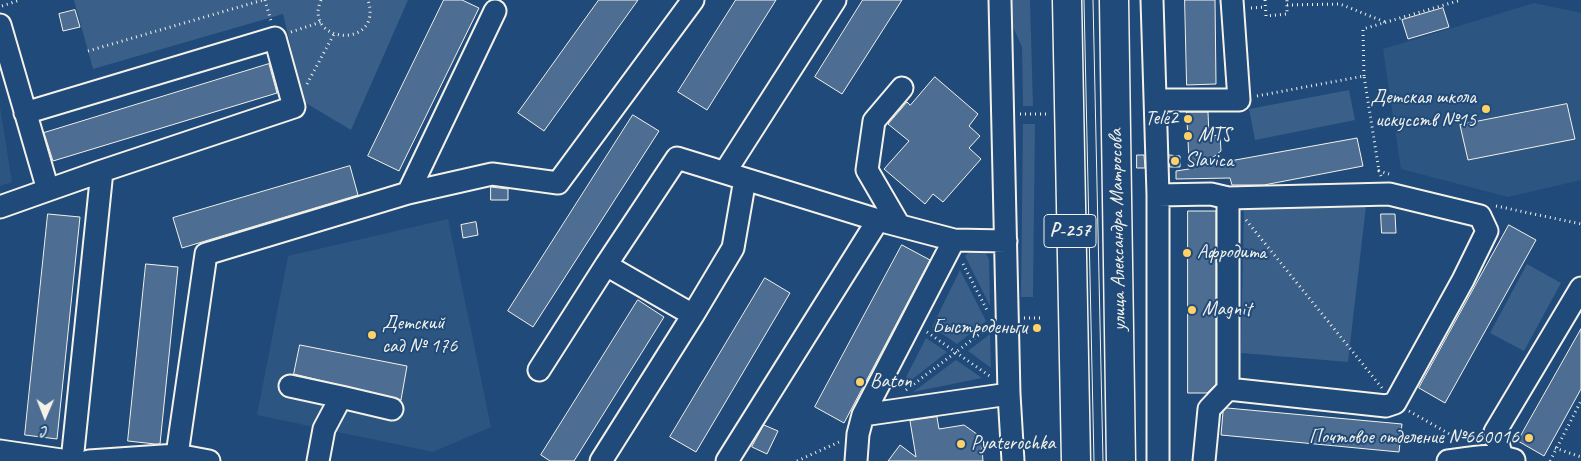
<!DOCTYPE html>
<meta charset="utf-8">
<style>
body{margin:0}
#map{position:relative;width:1581px;height:461px;overflow:hidden;background:#1f4a7a;font-family:Caveat,sans-serif}
canvas{display:block}
.north{position:absolute;left:20px;top:391px;width:50px;height:50px;-webkit-text-stroke:4px #1f4a7a;paint-order:stroke;rotate:181deg;font-size:14px;font-weight:700;line-height:20px;text-align:center;color:#f4f1e8}
.north::after{content:'';display:block;margin:auto;width:18px;height:22px;background:#f4f1e8;clip-path:polygon(50% 0,100% 100%,50% 72%,0 100%)}
</style>
<div id="map">
<canvas width="1581" height="461"></canvas>
<div class="north">С</div>
</div>
<script>
const c = document.querySelector('canvas').getContext('2d');
c.lineJoin = 'round';
function fill(path, color) { c.fillStyle = color; c.fill(path, 'evenodd'); }
function strokePath(path, color, width, dash) { c.strokeStyle = color; c.lineWidth = width; c.lineCap = dash ? 'butt' : 'round'; c.setLineDash(dash || []); c.stroke(path); }
function write(font, color, halo, rows, align = 'center') {
  c.font = font + ' Caveat,sans-serif'; c.lineWidth = 4; c.setLineDash([]); c.textBaseline = 'middle'; c.strokeStyle = halo; c.fillStyle = color; for (const [text, x, y, turn = 0] of rows) {
    c.save(); c.translate(x, y); c.rotate((+turn || 0) * Math.PI / 180); c.textAlign = isNaN(turn) ? turn : align; if (halo) c.strokeText(text, 0, 0); c.fillText(text, 0, 0); c.restore();
  }
}
fill(new Path2D(`
 M1534 3 1581 13V180L1508 197 1401 169 1383 49Z
 M0 107 12 182 0 186Z
 M448 219 491 427 433 452 257 415 288 256Z`), '#2d5581');
fill(new Path2D(`
 M74 0H408L351 130 304 102 283 14 93 69Z
 M1011 0H1030L1033 106H1023L1022 47 1012 25Z
 M1349 90 1355 120 1255 140 1249 109Z
 M1023 124H1035L1033 297H1021Z
 M1244 203 1366 206 1348 362 1241 353Z
 M978 249 985 252 989 259 990 306 965 256 969 252Z
 M1527 264 1561 283 1524 351 1490 333Z
 M960 270 986 321 957 344 932 327Z
 M990 334 991 368 968 351Z
 M926 338 947 352 900 389Z
 M956 360 982 378 913 392Z`), '#3a5f88');
const building = new Path2D(`
 M444 0H462L479 8 399 171 368 156Z
 M599 0H638L544 131 518 113Z
 M736 0H776L707 110 678 92Z
 M863 0H902L842 94 815 77Z
 M1185 0H1215L1216 84 1187 85Z
 M1443 8 1449 27 1408 39 1402 20Z
 M75 10 80 27 63 31 59 14Z
 M269 64 277 93 53 161 44 133Z
 M935 77 978 114 969 126 980 136 969 148 981 159 943 202 933 194 925 204 884 169 909 141 888 124 907 102 910 105Z
 M1567 104 1575 139 1468 160 1460 125Z
 M1187 112H1208L1209 136 1220 135 1221 151 1202 166 1357 138 1363 166 1264 185H1232L1230 178 1176 179V171L1189 169Z
 M633 115 659 131 533 327 508 311Z
 M1137 155H1144L1145 168H1137Z
 M1169 155 1180 156V167H1170Z
 M350 166 358 195 182 248 173 218Z
 M491 187 508 189V200H491Z
 M1188 211H1216V384L1207 393H1188Z
 M48 214 80 217 57 439 25 435Z
 M1381 214H1395L1396 233H1382Z
 M476 222 478 235 463 238 461 225Z
 M1509 225 1536 240 1445 403 1419 388Z
 M902 245 930 260 844 423 815 407Z
 M146 264 178 267 160 444H155L128 441Z
 M765 278 790 293 696 452 670 437Z
 M638 300 664 317 574 461H550L541 455Z
 M1581 329V389L1544 456 1518 441Z
 M300 345 407 366 401 400 294 374Z
 M1227 408 1402 424 1399 452 1221 435 1223 412Z
 M937 417 939 429 964 425 981 437 983 461H888L900 445 916 457 910 421Z
 M764 425 778 431 767 454 752 447Z`);
fill(building, '#4d6e92');
strokePath(building, '#f4f1e8', 1);
const minor = new Path2D(`
 M1000 0 1009 394 1013 461
 M1152 0 1158 195V461
 M0 25 48 190 102 171 72 461
 M1156 100H1239L1232 0
 M25 113 275 38 294 107 102 171
 M725 172 835 0
 M745 179 733 248 693 315 606 265 677 158 878 220 954 240 1006 241
 M408 193 495 11
 M1389 194 1480 216 1487 231 1463 280 1395 403 1386 406 1228 389V198Z
 M1158 195 1211 194 1228 198
 M0 207 48 190
 M899 225 867 170 874 121 902 88
 M539 370 606 265
 M290 386 341 397
 M863 415 1009 394
 M0 451 68 461
 M177 455 209 461
 M89 461 177 455 206 254 408 193 492 174 558 183 693 0
 M318 461 324 429 341 397 392 409
 M601 461 693 315
 M727 461 878 220
 M856 461 858 434 863 415 954 240
 M1204 461 1209 409 1228 389
 M1448 461C1470 458 1492 453 1514 460
 M1503 461 1495 432 1581 288`);
const highway = new Path2D(`
 M1067 0 1076 461
 M1114 0 1121 461`);
strokePath(minor, '#f4f1e8', 25);
strokePath(highway, '#f4f1e8', 31);
strokePath(new Path2D(`
 M265 0 271 21
 M321 0C302 44 384 50 368 0
 M1265 0 1266 16 1287 14V0
 M1287 5 1340 4 1385 22
 M2 6 20 0
 M1251 8 1266 7
 M291 32 321 22
 M88 51 263 0
 M1364 76 1363 29 1461 0
 M307 84 334 34
 M1257 96 1364 76 1379 171
 M1020 114H1047
 M1381 176 1379 171 1389 174
 M1496 206 1581 224
 M1246 220 1382 388
 M963 264 988 312
 M1024 318H1043
 M927 332 991 377
 M906 390 989 327
 M1409 411 1460 440
 M1555 448 1581 457
 M797 461 839 442
 M1550 461 1581 401`), '#f4f1e8', 3, [1, 4]);
strokePath(minor, '#1f4a7a', 21);
strokePath(highway, '#1f4a7a', 28);
strokePath(new Path2D(`
 M1084 0 1094 461
 M1093 0 1103 461`), '#f4f1e8', 1);
for (const [x, y, r, color] of [
 [1486,109,5,"#ffd166"],
 [1188,119,5,"#ffd166"],
 [1188,136,5,"#ffd166"],
 [1175,161,5,"#ffd166"],
 [1187,253,5,"#ffd166"],
 [1192,310,5,"#ffd166"],
 [1037,328,5,"#ffd166"],
 [372,335,5,"#ffd166"],
 [860,382,5,"#ffd166"],
 [1529,438,5,"#ffd166"],
 [961,444,5,"#ffd166"]
]) { const dot = new Path2D(); dot.arc(x, y, r, 0, 2 * Math.PI); c.fillStyle = color; c.fill(dot); strokePath(dot, '#1f4a7a', 2); }
for (const [x, y, w] of [
 [1070,231,52]
]) { const box = new Path2D(); box.roundRect(x - w / 2, y - 16.5, w, 33, 4); c.fillStyle = '#1f4a7a'; c.fill(box); strokePath(box, '#f4f1e8', 1); }
write('bold 19px', '#f4f1e8', null, [
 ["Р-257",1070,231]
]);
write('20px', '#f4f1e8', '#1f4a7a', [
 ["Детская школа",1476,98,"right"],
 ["искусств №15",1476,121,"right"],
 ["Tele2",1178,119,"right"],
 ["MTS",1198,136],
 ["Slavica",1185,161],
 ["Афродита",1197,253],
 ["Magnit",1202,310],
 ["Детский",382,324],
 ["сад № 176",382,347],
 ["Быстроденьги",1027,328,"right"],
 ["Baton",870,382],
 ["Почтовое отделение №660016",1519,438,"right"],
 ["Pyaterochka",971,444]
], 'left');
write('20px', '#f4f1e8', '#1f4a7a', [
 ["улица Александра Матросова",1118,230,-91]
]);
</script>
